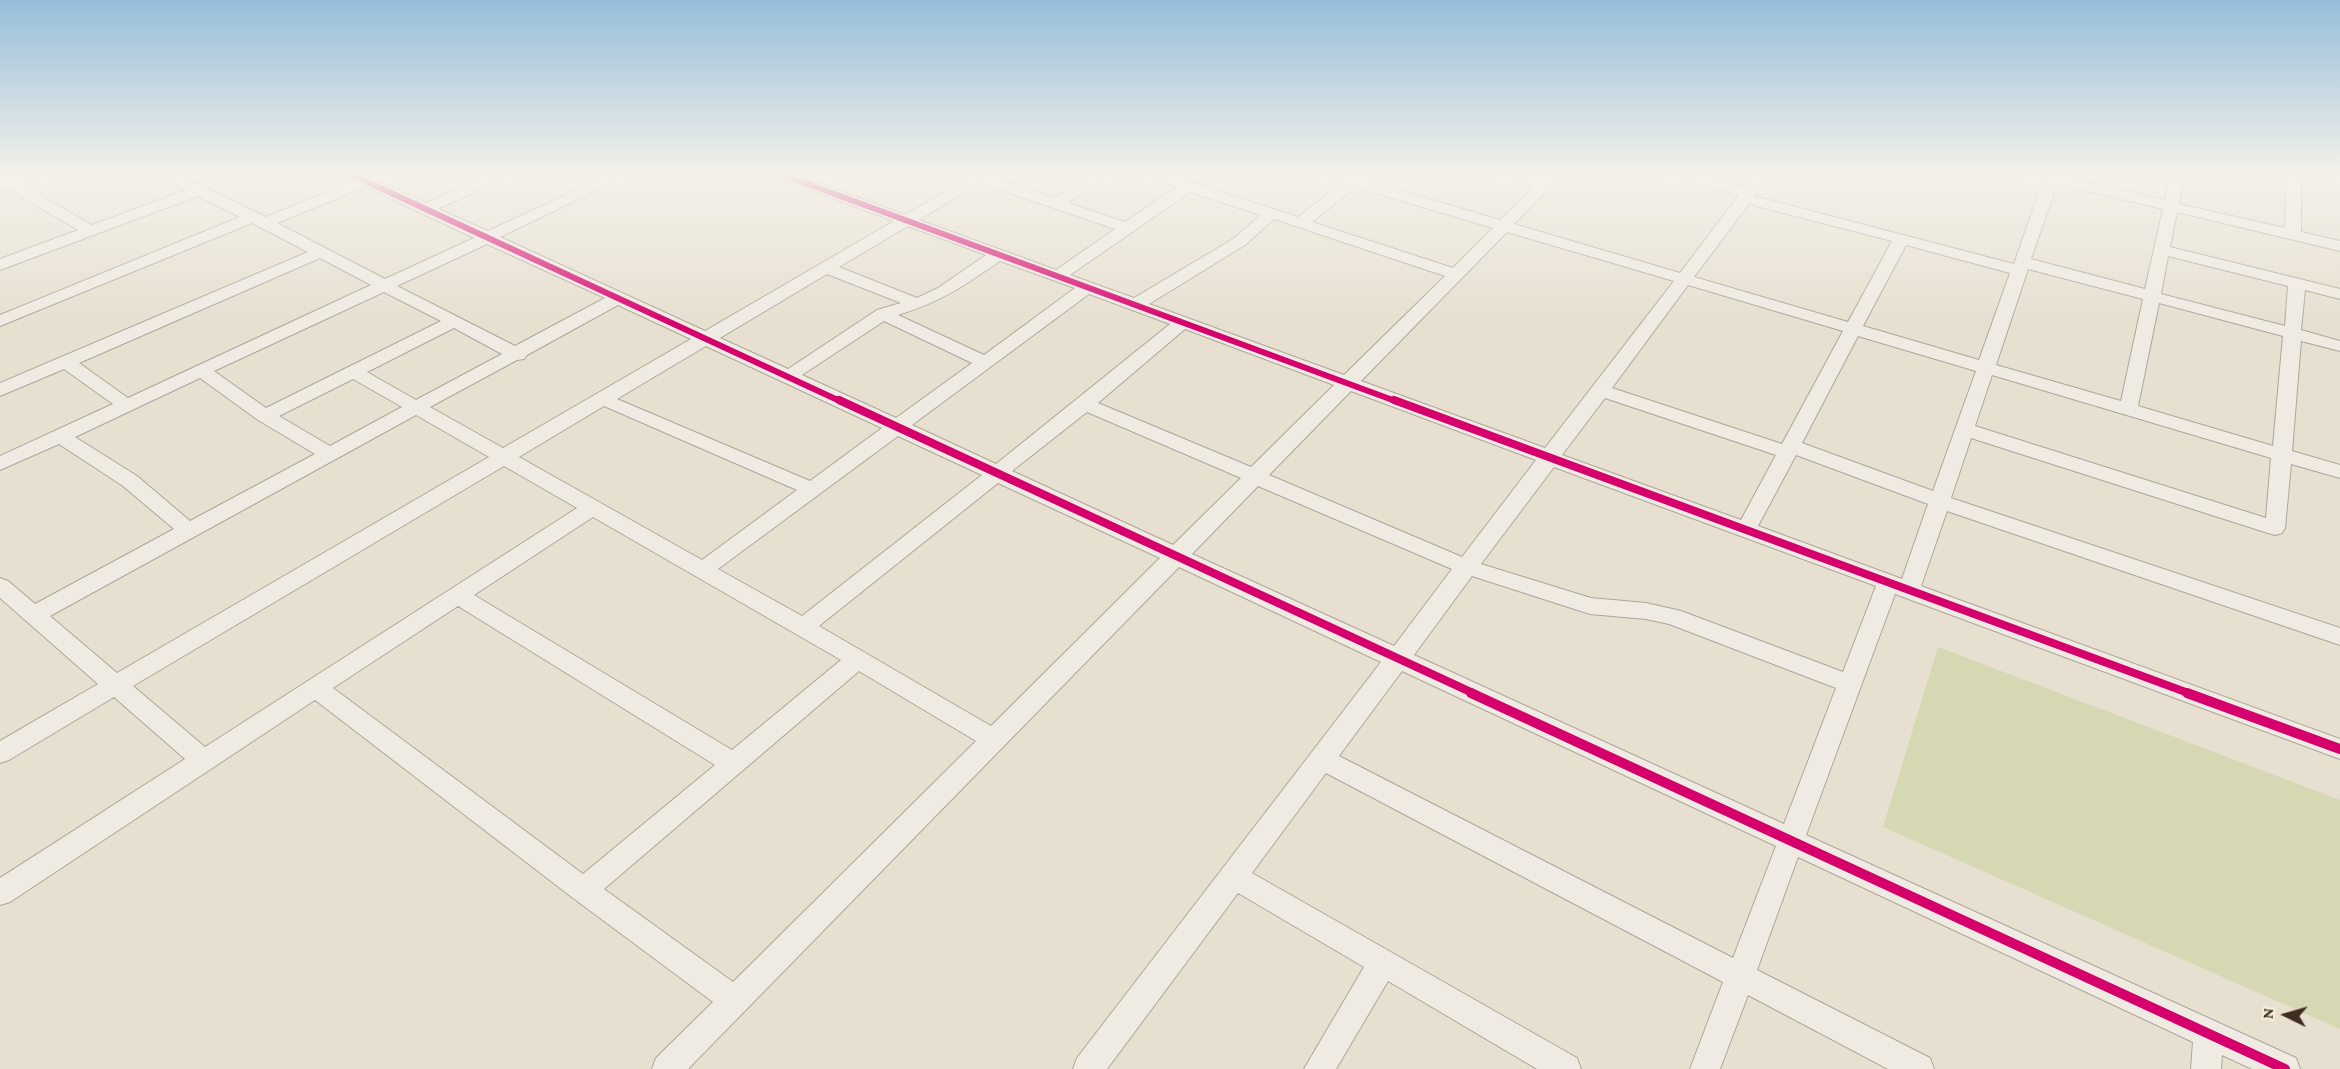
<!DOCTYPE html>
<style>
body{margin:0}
#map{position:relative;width:2340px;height:1069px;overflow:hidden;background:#e7e0d1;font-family:"Crimson Pro",serif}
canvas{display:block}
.north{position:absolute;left:2256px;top:985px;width:60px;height:60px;-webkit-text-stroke:4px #f7eed8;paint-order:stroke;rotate:275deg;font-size:16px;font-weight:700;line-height:24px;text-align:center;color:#3d2e20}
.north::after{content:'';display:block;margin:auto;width:21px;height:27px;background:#3d2e20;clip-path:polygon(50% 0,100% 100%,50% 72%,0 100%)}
</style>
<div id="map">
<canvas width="2340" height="1069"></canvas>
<div class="north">N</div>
</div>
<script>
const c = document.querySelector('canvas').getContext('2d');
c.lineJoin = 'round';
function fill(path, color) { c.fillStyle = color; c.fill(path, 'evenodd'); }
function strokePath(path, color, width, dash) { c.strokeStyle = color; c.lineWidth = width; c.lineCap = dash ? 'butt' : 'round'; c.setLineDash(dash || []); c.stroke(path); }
fill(new Path2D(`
 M1938 647 2340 800V1029L1883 827Z`), '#d6d7b3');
const street = new Path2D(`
 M30 173H51L49 176 23 185 92 225 186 190 156 173H175L266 217 354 181 341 173H360L367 176 375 173H395L379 182 426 203 496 173H516L438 209 488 231 614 173H633L500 237 705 331 894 221 773 176 771 173H792L905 215 967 179 964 175 965 173H994L991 177 1054 198 1094 173H1111L1068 203 1125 222 1177 187 1143 176 1141 173H1163L1298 217 1342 183 1319 176 1317 173H1340L1351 176 1355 173H1365L1367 176 1364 180 1500 220 1534 187 1498 176 1496 173H1520L1541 179 1548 173H1563L1514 224 1680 273 1739 195 1668 176 1666 173H1690L1745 188 1756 173H1771L1754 196 2014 264 2043 180 2025 176 2023 173H2060L2059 176 2165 200 2171 173H2185L2179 204 2285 228 2287 173H2301V232L2340 241V251L2177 212 2170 247 2340 289V299L2305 290 2301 330 2340 341V351L2301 341 2292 451 2340 465V478L2291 464 2285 528 2282 533 2275 535 2268 533 1971 438 1951 498 2340 628V645L1947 511 1921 586 2340 739V759L1895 594 1806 835 2296 1058 2300 1069H2252L2222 1055 2221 1069H2191L2193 1042 1798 857 1757 970 1930 1058 1934 1069H1888L1748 995 1720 1069H1690L1723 982 1326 773 1252 873 1577 1058 1581 1069H1537L1388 981 1336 1069H1304L1364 967 1238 893 1107 1069H1073L1077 1058 1381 662 1179 567 688 1069H652L656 1058 713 1002 573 898 315 700 10 902 0 905V878L185 759 114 697 9 760 0 763V741L98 684 0 598V578L8 581 35 604 174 529 123 486 59 444 0 470V456L113 404 64 369 0 396V383L308 252 252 223 0 326V315L240 217 198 196 0 270V259L78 230 10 190 0 192V174L13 179ZM980 183 1115 229 1056 270 919 220ZM2057 184 2163 209 2145 289 2031 259ZM366 187 474 238 385 279 277 223ZM1355 187 1493 228 1453 268 1312 222ZM1190 192 1261 215 1233 239 1134 298 1070 275ZM1749 204 1892 241 1848 322 1694 277ZM1274 219 1445 276 1344 375 1149 304 1245 245ZM908 226 986 255 938 288 917 298 839 267ZM1507 232 1674 281 1545 448 1361 381ZM487 244 605 298 515 346 397 286ZM1906 245 2010 273 1979 360 1863 326ZM2168 256 2288 286 2285 326 2161 294ZM320 258 371 285 128 398 79 363ZM1000 261 1075 288 984 355 898 315C941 302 965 285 1000 261ZM2028 269 2143 299 2121 401 1996 365ZM827 274 901 303 877 310 788 369 720 338ZM1688 285 1843 331 1782 444 1612 388ZM384 292 441 321 266 408 214 371ZM1089 294 1170 324 996 464 912 425ZM2159 303 2283 336 2273 446 2138 406ZM618 305 691 339 503 448 430 407 517 360 524 359 527 355ZM884 321 972 363 896 418 802 375ZM454 328 502 354 416 400 367 372ZM1185 329 1334 385 1251 467 1098 403ZM1858 336 1976 371 1933 491 1802 443ZM706 346 882 428 810 481 617 399ZM1992 375 2271 458 2266 518 1975 426ZM200 378 258 420 315 454 190 521 137 476 75 437ZM353 379 402 407 330 446 279 416ZM1351 391 1536 460 1462 557 1269 475ZM1605 398 1776 455 1741 520 1562 455ZM604 406 797 490 702 560 519 457ZM1087 412 1241 478 1173 545 1012 471ZM416 415 489 457 117 673 50 616ZM898 436 982 475 802 616 718 569ZM1796 455 1928 504 1902 579 1758 526ZM504 466 577 508 205 747 133 686ZM1554 467 1876 586 1843 672 1681 611 1646 603 1591 598 1481 564ZM998 483 1160 558 991 726 819 626ZM1258 486 1452 569 1394 646 1192 554ZM593 517 841 660 732 750 474 595ZM1472 576 1590 614 1646 619 1669 624 1836 688 1784 824 1414 655ZM458 606 715 765 583 874 333 688ZM859 671 976 741 733 982 604 889ZM1402 671 1776 846 1733 958 1339 756Z`);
strokePath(street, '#ada599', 2);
fill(street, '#efebe3');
strokePath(new Path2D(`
 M348 173 842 402
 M778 173 1398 402`), '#d6006c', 6);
strokePath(new Path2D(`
 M839 400 1475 694
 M1394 400 2191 694`), '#d6006c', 8);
strokePath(new Path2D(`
 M1471 693 2285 1069
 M2187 693 2340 749`), '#d6006c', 10);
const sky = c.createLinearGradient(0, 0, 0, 323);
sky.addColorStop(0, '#96bed9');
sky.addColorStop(0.54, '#f4f1ea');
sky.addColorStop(1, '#f4f1ea00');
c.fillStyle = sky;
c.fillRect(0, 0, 2340, 323);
</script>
